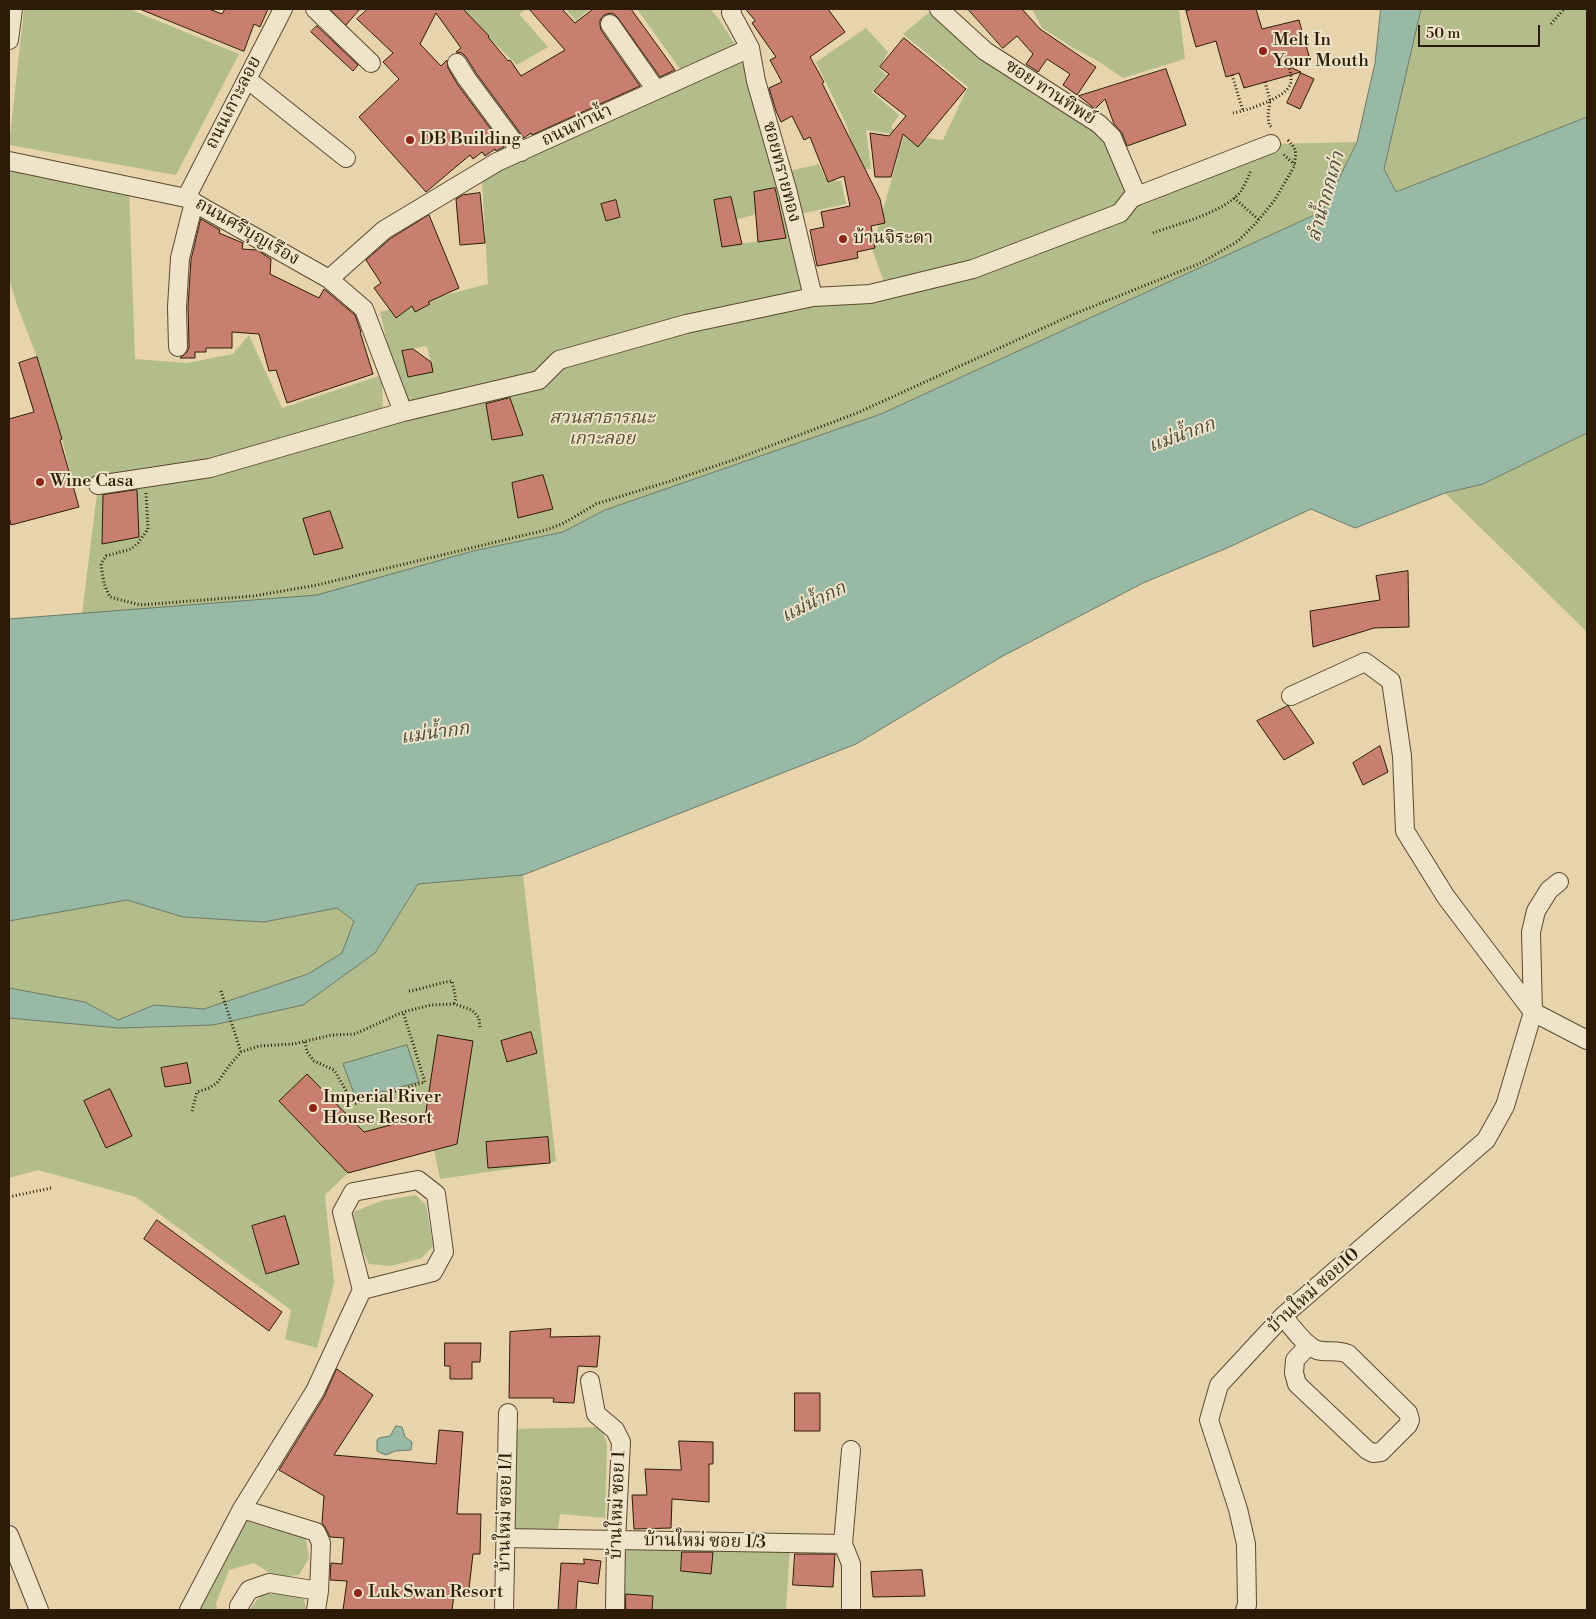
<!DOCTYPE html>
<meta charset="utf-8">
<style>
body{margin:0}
#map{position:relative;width:1596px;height:1619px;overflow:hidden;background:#e7d4ad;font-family:"Libre Bodoni",serif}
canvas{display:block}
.frame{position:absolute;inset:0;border:10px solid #2d1c05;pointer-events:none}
.scale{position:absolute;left:1418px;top:25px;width:122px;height:22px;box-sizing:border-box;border:2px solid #2d1c05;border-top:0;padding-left:6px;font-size:15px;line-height:18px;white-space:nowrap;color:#2d1c05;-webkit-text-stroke:4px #efe3ca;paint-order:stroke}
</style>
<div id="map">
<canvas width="1596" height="1619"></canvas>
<div class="frame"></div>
<div class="scale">50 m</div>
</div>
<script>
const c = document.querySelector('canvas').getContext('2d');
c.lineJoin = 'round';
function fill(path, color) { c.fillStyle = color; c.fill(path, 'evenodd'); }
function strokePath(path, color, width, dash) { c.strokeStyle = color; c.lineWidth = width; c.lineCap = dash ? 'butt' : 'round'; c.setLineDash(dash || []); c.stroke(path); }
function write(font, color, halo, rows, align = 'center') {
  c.font = font + ' "Libre Bodoni","Noto Serif Thai",serif'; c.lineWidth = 4; c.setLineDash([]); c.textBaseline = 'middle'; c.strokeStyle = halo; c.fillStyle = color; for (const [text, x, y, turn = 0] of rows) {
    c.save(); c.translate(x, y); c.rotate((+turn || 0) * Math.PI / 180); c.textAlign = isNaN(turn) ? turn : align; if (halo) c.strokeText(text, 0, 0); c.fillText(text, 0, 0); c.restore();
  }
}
fill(new Path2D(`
 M24 9H129L239 54 176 175 9 145Z
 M459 9H526L519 14 548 47 517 65Z
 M566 9H589L576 21Z
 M637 9H710L718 18 738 49 683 73Z
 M1032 9H1179L1185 59 1123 78 1098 61 1075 49 1042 28Z
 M1421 9H1587V117L1396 192 1384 169Z
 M931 11 932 15 983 54 1099 124 1137 196 1271 144 1357 142 1323 211 881 414 605 510 563 532 473 551 318 595 82 614 98 485H73L62 439 37 357 18 308 9 279V157L129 186 135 359 187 363 233 354 249 335 282 408 382 375 383 417 403 412 380 312 488 284 482 181 521 152 750 48 813 297 887 290 872 249 904 135 943 140 968 87 903 34ZM775 188 786 238 722 246 715 200 731 197 736 220 756 214 754 192ZM616 200 620 217 606 221 601 204ZM427 346 433 372 408 377 402 351ZM368 421 210 468 107 482Z
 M866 28 888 52 879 68 886 75 872 92 899 115 891 127 899 135 866 130 871 169H861L846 124 816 62Z
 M819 164 825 178 834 175 836 181H841L846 204 800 214 789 171Z
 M1587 433V632L1445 493 1483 484Z
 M523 875 556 1161 550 1163 440 1179 434 1150 348 1173 325 1195 334 1283 317 1348 285 1339 291 1310 136 1197 38 1170 9 1178V1018L119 1028 213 1025 375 953 418 884Z
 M127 900 183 917 264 922 337 908 354 921 343 953 308 974 204 1009 154 1005 118 1020 85 1002 9 988V921Z
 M416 1195 426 1205 433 1246 422 1258 391 1266 369 1264 357 1240 353 1212 381 1201Z
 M601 1427 607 1444 605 1518 560 1514 557 1535H510L514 1429Z
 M242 1520 306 1539 309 1558 299 1575 276 1577 254 1563 229 1570 216 1603 217 1610H197Z
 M620 1545 790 1547 786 1610H620Z
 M285 1592 304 1599 306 1610H249L261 1595Z`), '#b3bd8c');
const water = new Path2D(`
 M1381 9H1421L1384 169 1396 192 1587 117V433L1483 484 1445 493 1355 528 1311 509 1227 548 1143 583 1001 657 856 744 523 875 418 884 375 953 303 1005 213 1025 119 1028 9 1018V988L85 1002 118 1020 154 1005 204 1009 308 974 342 953 354 921 337 908 264 922 183 917 127 900 9 921V619L317 595 473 551 563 532 605 510 881 414 1323 211 1357 142 1375 63Z
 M407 1045 419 1082 356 1099 343 1064Z
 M396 1426 402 1427 405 1437 412 1442 411 1450 395 1451 386 1455 377 1451V1440L379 1438 390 1436Z`);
fill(water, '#98b9a5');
strokePath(water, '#6d7a65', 1);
const building = new Path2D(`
 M140 9H209L222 14 225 9H268L260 27 254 24 244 51Z
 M330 9H360L346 25Z
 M368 9H463L489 36 488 37 508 61 510 60 521 76 565 50 529 9H562L575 23 593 9H631L675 70 660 77 618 18 614 14 610 13 604 15 600 20V25L601 30 640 86 532 135 531 133 524 138 476 73 466 57 462 53 456 52 461 48 436 13 420 44 441 66 447 60 448 68 458 85 504 147 496 151 495 149 485 156 482 152 473 159 470 155 426 192 359 117 399 79 383 62 393 53 357 19Z
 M746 9H828L845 32 810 57 824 82 822 83 880 199 885 223 871 226 875 248 857 252 858 258 817 266 810 230 824 227 821 212 850 206 844 176 828 182 810 137 804 140 792 116 781 122 776 111 769 88 782 82 770 60 776 57 752 23 755 21Z
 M968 9H1022L1040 29 1096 67 1077 95 1063 85 1070 74 1047 59 1038 72 1026 64 1033 54 1017 36 1003 48Z
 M1193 9H1256L1262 29 1299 20 1309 56 1281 63 1301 72 1244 88 1239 73 1226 77 1216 41 1196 47 1186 11Z
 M317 26 358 65 353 71 311 32Z
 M904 38 966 89 918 147 903 134 891 177H875L870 133 889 136 906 116 874 91 889 74 880 67Z
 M1166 69 1186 125 1127 146 1122 133 1114 124 1105 99 1095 109 1079 96Z
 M1301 73 1314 79 1300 109 1287 103Z
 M775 188 786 238 758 242 754 192Z
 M480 193 485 243 460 245 456 199 463 195Z
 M731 197 742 244 722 247 714 200Z
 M616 200 620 217 606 221 601 204Z
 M429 215 459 288 428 302 430 304 415 312 412 306 396 318 374 288 381 283 366 260 390 239Z
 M201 219 220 230 219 233 243 243 242 249 257 250 271 259 270 274 319 298 324 289 355 315 361 332H360L373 374 287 403 276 370 269 371 259 334 232 332V348H206V352H195V358H180L187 352 189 347 188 307 191 260Z
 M413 349 431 362 433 372 408 377 402 351Z
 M37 357 62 439 60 440 79 507 11 525 9 517V419L34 412 19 363Z
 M510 398 523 435 492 440 486 404Z
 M543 475 553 509 518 518 512 483Z
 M137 490 139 537 102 544 103 495Z
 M330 511 343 548 314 555 303 519Z
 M1408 571 1409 627 1374 628 1313 647 1310 611 1380 600 1376 576Z
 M1288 706 1314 743 1284 760 1257 721Z
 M1380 746 1388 772 1363 785 1353 763Z
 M531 1032 537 1053 507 1062 501 1041Z
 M438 1035 473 1041 457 1144 348 1173 279 1101 307 1074 364 1132 425 1116Z
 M187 1063 191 1083 165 1087 161 1068Z
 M110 1089 132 1136 106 1148 84 1101Z
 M548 1137 550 1163 488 1168 486 1142Z
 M285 1216 299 1264 266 1274 252 1226Z
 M157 1220 282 1312 269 1331 144 1239Z
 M551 1329 550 1337 600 1336 597 1367 578 1366 574 1403 553 1402 554 1398H509L510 1332Z
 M445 1343H481L480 1362H472V1379H450V1366H445Z
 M337 1369 373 1395 334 1455 436 1464 439 1430 463 1432 457 1514H481L480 1554H473L468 1597 454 1595 452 1610H343L347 1581 330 1580 331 1563 342 1564 344 1538 330 1537 325 1527 322 1523 324 1496 279 1470 324 1397Z
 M795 1393H820V1431H795Z
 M679 1441 713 1442V1464H709V1502L672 1499 671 1528 634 1529 632 1495H647L645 1469 681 1470Z
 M682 1552H713L711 1574 681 1571Z
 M795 1554H835L833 1587 793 1585Z
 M584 1559 601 1561 598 1584 578 1581 576 1610H558L561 1563 584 1564Z
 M922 1570 925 1596 873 1597 871 1572Z
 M626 1594 653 1596 652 1610H626Z`);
fill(building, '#c97f70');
strokePath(building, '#2d1c05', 1);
const minor = new Path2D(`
 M315 9 371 63
 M732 9 731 13 750 48 756 81 788 193 813 297
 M939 9 985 51 1099 124 1112 137 1137 196
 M610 24 656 90
 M9 40 13 9
 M457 63 467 79 521 152
 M247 79 346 158
 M9 161 186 198 329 279 364 309 403 412
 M186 198 283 9
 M329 279 384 230 497 162 750 48
 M178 347 177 307 180 258 194 202
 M98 485 210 468 403 412 539 380 559 360 686 324 813 297 870 294 973 269 1120 213 1131 199 1137 196 1271 144
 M1291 696 1365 662 1391 681 1402 756 1405 831 1446 897 1533 1012 1587 1040
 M1283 1316C1291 1326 1305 1346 1317 1350 1328 1353 1337 1349 1348 1354L1408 1413 1410 1420 1408 1425 1381 1452 1373 1453 1367 1450 1297 1384 1294 1373 1295 1360 1309 1345
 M590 1381 596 1414 615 1430 621 1442 616 1541 615 1610
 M851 1450 843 1544 851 1564V1610
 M242 1509 316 1532 321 1543 319 1591 316 1610
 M9 1535 39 1610
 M506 1538 843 1544
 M189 1610 242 1509 315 1391 362 1290 342 1212 353 1192 418 1180 436 1194 444 1252 433 1272 362 1290
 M239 1610V1606L249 1590 269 1583 319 1591
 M504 1610 508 1413
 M1245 1610 1247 1605 1246 1544 1238 1509 1209 1420 1219 1385 1283 1316 1486 1140 1505 1106 1533 1012 1531 932 1536 911 1549 890 1559 882`);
strokePath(minor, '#5c4a2f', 20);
strokePath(new Path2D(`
 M1551 24 1564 9
 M1232 75 1243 111
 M1265 82 1270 100 1268 115 1269 125 1273 128
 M1233 113C1246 111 1285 98 1290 85 1293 78 1289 69 1288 62
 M1288 140C1296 149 1297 151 1294 164
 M1234 198 1259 220
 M1153 233C1177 224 1226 212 1241 191 1245 185 1248 177 1251 170
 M146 493 148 529 138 543 131 549 106 556 101 564 104 584 110 597 140 605 254 596 317 585 546 530 564 523 596 504 680 478 736 459 857 413 1074 314 1201 263 1238 241 1257 222 1274 201 1295 165 1283 154
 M221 991 241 1052
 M409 991C423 989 437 983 452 981L456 999 454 1004
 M305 1042 307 1052 314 1061 334 1070 354 1104 425 1082 403 1012
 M192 1111 197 1092 209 1088 217 1083 229 1066 241 1052 259 1046 293 1044 332 1035 355 1034 403 1012 431 1005 454 1004 472 1010 479 1018 480 1028
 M9 1197 51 1188`), '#2d1c05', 3, [1, 2.5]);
strokePath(minor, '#efe3ca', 18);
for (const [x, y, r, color] of [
 [1263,51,5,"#8f2418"],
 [410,140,5,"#8f2418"],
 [843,239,5,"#8f2418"],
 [40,482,5,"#8f2418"],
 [313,1108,5,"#8f2418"],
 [358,1593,5,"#8f2418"]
]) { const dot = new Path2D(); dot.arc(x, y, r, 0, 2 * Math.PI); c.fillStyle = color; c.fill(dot); strokePath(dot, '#efe3ca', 2); }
write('18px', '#2d1c05', '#efe3ca', [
 ["Melt In",1273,41],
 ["Your Mouth",1273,62],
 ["DB Building",420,140],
 ["บ้านจิระดา",853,239],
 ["Wine Casa",50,482],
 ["Imperial River",323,1098],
 ["House Resort",323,1119],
 ["Luk Swan Resort",368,1593]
], 'left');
write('18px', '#2d1c05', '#efe3ca', [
 ["ซอย ทานทิพย์",1050,93,33],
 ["ถนนเกาะลอย",234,103,-63],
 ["ถนนท่าน้ำ",577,126,-25],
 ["ซอยทรายทอง",781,172,75],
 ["ถนนศรีบุญเรือง",247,232,30],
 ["บ้านใหม่ ซอย10",1314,1291,-42],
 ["บ้านใหม่ ซอย 1",618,1505,-88],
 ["บ้านใหม่ ซอย 1/1",506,1512,-89],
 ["บ้านใหม่ ซอย 1/3",705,1542,1]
]);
write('italic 18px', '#554c2e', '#efe3ca', [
 ["สวนสาธารณะ",602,419],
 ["เกาะลอย",602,440]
]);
write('italic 19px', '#4d4b35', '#efe3ca', [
 ["ลำน้ำกกเก่า",1327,197,-74],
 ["แม่น้ำกก",1182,436,-20],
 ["แม่น้ำกก",814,603,-26],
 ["แม่น้ำกก",435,734,-8]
]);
</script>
